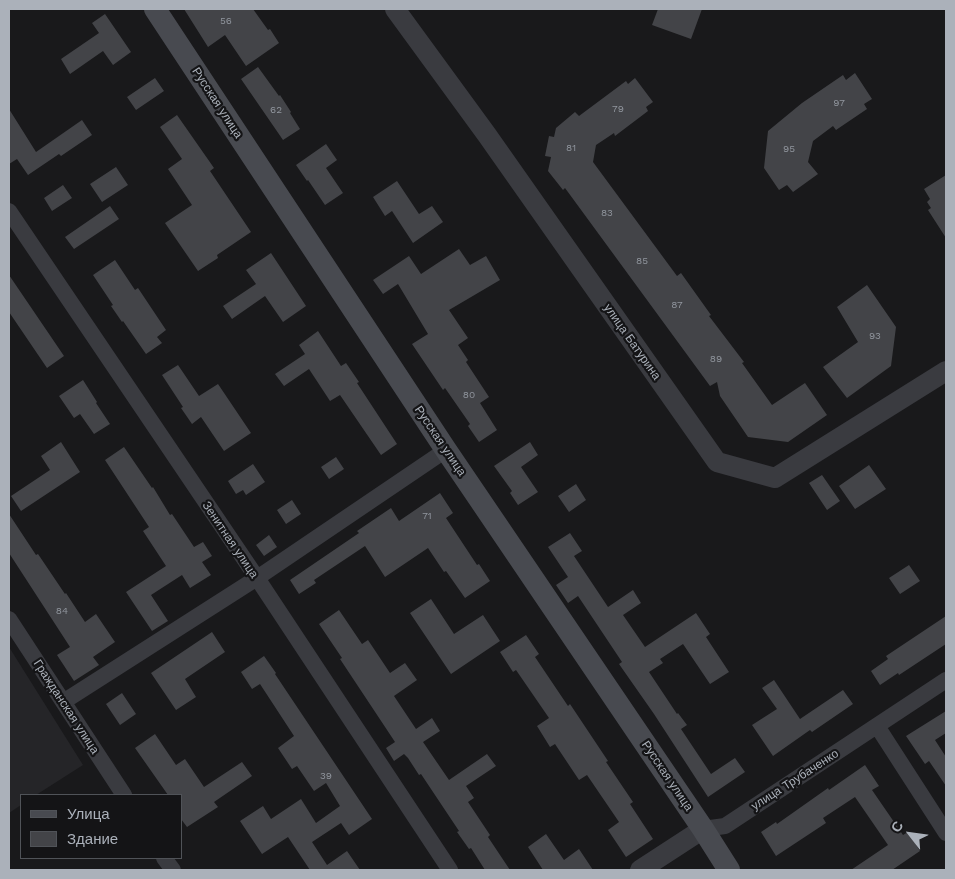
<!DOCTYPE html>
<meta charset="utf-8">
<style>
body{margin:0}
#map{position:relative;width:955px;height:879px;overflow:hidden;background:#19191b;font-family:"Work Sans",sans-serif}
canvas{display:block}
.frame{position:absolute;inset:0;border:10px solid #abb1ba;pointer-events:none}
.legend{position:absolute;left:20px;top:794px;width:162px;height:65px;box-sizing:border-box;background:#141416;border:1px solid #505358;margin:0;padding:6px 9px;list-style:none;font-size:15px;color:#abb1ba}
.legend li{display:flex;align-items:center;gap:10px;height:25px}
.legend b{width:25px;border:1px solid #505358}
.north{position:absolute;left:885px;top:809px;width:50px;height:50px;-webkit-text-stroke:4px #141416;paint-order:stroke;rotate:300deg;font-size:14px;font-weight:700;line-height:20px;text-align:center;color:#abb1ba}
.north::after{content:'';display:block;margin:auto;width:18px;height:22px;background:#abb1ba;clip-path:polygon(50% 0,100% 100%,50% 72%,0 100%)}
</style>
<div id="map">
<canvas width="955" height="879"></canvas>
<div class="frame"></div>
<ul class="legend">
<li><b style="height:6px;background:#484a50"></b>Улица</li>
<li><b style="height:14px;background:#434448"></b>Здание</li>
</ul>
<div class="north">С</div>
</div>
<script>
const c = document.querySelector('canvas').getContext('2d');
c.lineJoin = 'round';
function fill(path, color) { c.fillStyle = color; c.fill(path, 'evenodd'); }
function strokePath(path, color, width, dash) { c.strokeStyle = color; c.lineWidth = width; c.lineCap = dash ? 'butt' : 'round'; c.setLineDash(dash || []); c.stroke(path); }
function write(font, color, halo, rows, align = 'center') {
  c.font = font + ' "Work Sans",sans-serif'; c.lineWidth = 4.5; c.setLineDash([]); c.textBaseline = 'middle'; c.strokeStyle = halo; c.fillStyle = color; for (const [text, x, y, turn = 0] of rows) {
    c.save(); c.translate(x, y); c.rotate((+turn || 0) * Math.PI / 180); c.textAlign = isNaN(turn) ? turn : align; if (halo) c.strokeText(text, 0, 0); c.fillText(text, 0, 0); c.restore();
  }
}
fill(new Path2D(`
 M9 647 83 765 36 795H21V805L9 813Z`), '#252528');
fill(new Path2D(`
 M184 9H253L268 30 270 29 279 43 246 66 225 35 208 47Z
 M658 9H702L691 39 652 25Z
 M105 14 131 52 113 65 103 51 70 74 61 59 99 33 92 23Z
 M258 67 279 96 280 95 291 112 290 113 300 129 283 140 241 79Z
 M855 73 872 99 864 104 867 109 836 130 833 126 813 141 808 162 818 174 793 192 787 185 779 190 764 168 768 131 802 103 843 75 846 80Z
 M155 78 164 91 136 110 127 97Z
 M635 78 653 102 646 107 648 111 615 136 614 133 596 145 593 162 677 276 681 273 711 315 709 316 744 362 742 363 772 405 805 383 827 415 788 442 748 437 720 396 717 382 710 386 565 188 563 190 548 171 551 157 545 156 549 136 554 137 556 128 575 112 579 116 626 81 628 84Z
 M9 109 36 152 82 120 92 135 61 156 59 154 28 175 17 159 9 164Z
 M177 115 214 168 210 171 251 232 217 255 218 258 198 271 165 223 192 205 168 169 182 159 160 127Z
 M326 144 337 160 326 168 343 193 325 205 308 180 307 181 296 165Z
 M116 167 128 185 102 202 90 184Z
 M946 175V238L928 210 931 208 927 202 930 199 924 189Z
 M397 181 419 214 432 206 443 222 413 243 392 211 385 216 373 197Z
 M63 185 72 198 52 211 44 198Z
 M110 206 119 219 74 249 65 237Z
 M459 249 470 265 486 256 500 280 449 310 468 338 458 345 468 360 466 362 489 397 480 403 497 430 479 442 468 426 470 424 445 388 443 390 412 344 428 334 398 284 383 294 373 280 409 256 421 274Z
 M271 253 306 306 283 322 265 296 232 319 223 306 256 284 246 270Z
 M115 260 135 290 138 288 166 330 157 337 162 343 146 354 123 321 122 322 111 306 113 305 93 275Z
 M9 275 64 356 47 368 9 312Z
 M867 285 896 327 891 366 847 398 823 367 858 342 837 307Z
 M318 331 341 366 346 363 359 382 357 383 397 444 381 455 340 395 330 401 309 369 284 386 275 374 305 354 299 345Z
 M178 365 199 396 218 384 251 433 224 451 201 417 192 424 181 408 183 407 162 375Z
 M83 380 97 402 96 403 110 424 94 434 80 414 74 418 59 396Z
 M61 442 80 472 21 511 11 496 50 470 41 456Z
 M530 442 538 455 521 467 538 492 518 505 510 493 512 491 494 466Z
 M124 447 152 488 153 487 170 515 172 514 194 547 203 542 212 556 202 562 211 575 190 588 182 575 151 595 168 621 152 631 126 592 166 566 143 531 149 527 105 460Z
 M336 457 344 469 329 479 321 467Z
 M253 464 265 482 246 495 243 490 236 494 228 481Z
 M869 465 886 489 855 509 839 486Z
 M822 475 840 501 827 510 809 483Z
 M576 484 586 500 569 512 558 496Z
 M440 493 453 513 446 518 477 565 479 564 490 581 465 598 446 571 444 572 428 548 385 577 365 546 314 580 316 583 299 594 290 580 359 533 357 531 391 508 399 521Z
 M292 500 301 514 286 524 277 510Z
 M9 514 36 555 38 554 65 594 66 593 85 622 96 614 115 642 93 657 99 665 74 681 57 655 70 647 9 553Z
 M570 533 582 551 574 556 608 607 633 590 641 603 623 615 645 647 696 613 710 634 706 637 729 672 710 684 683 644 660 659 663 663 649 672 677 714 678 713 687 725 681 729 711 774 735 758 745 772 708 797 654 714 619 664 622 662 578 596 568 603 556 585 568 577 548 547Z
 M269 535 277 547 264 556 256 545Z
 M909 565 920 581 900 594 889 578Z
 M431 599 454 634 483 615 500 641 451 674 410 613Z
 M339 610 362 644 368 640 390 673 405 663 417 680 394 696 416 729 432 718 440 731 423 742 449 780 487 754 496 766 466 786 474 798 468 802 490 835 488 837 510 870H485L471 848 469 849 457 832 459 831 421 774 419 775 408 758 404 754 394 761 386 748 395 742 340 659 342 658 319 624Z
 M946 616V644L899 675 898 673 880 685 871 671 888 659 886 656Z
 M212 632 225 652 185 679 196 697 176 710 151 673Z
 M526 635 539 654 535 657 568 706 570 704 608 761 606 762 633 802 630 804 653 839 626 857 608 830 619 822 587 775 579 780 555 744 550 747 537 726 549 718 516 670 513 672 500 652Z
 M264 656 276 673 275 674 372 819 349 835 341 823 312 842 327 865 347 851 360 870H310L288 837 262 854 240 821 263 806 271 819 301 799 316 823 340 806 326 783 314 791 297 766 292 769 278 748 294 736 260 684 252 689 241 672Z
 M774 680 800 719 843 690 853 704 812 732 810 730 773 756 752 725 777 709 762 688Z
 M122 693 136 714 120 725 106 704Z
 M946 711V733L935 740 946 757V786L929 761 925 764 906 736Z
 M155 734 176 765 185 759 204 787 242 762 252 776 214 802 218 807 187 827 181 819V795H168L135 748Z
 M865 765 879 786 872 790 903 835 908 832 920 851 892 870H851L888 845 855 797 823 818 826 823 776 856 761 832 776 822 777 824 828 788 829 790Z
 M546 834 564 860 579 849 593 870H543L528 847Z`), '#434448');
strokePath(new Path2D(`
 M9 211 257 578 450 870
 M9 619 124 795
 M63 702 257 578 446 450
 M877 726 946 833
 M703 829 725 826 946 680
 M164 858 173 870`), '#3a3b40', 16);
strokePath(new Path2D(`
 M395 9 487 135 717 462 775 478 946 371
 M640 870 703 829`), '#3a3b40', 20);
strokePath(new Path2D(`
 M155 9 446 450 703 829 729 870`), '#484a50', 22);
write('10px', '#91969e', null, [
 ["56",226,21],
 ["97",839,103],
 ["79",618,109],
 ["62",276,110],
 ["81",571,148],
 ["95",789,149],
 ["83",607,213],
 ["85",642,261],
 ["87",677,305],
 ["93",875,336],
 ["89",716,359],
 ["80",469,395],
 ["71",427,516],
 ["84",62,611],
 ["39",326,776]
]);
write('12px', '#abb1ba', '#141416', [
 ["Русская улица",217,103,57],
 ["улица Батурина",632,342,55],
 ["Русская улица",440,441,56],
 ["Зенитная улица",230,540,56],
 ["Гражданская улица",66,707,57],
 ["Русская улица",667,776,56],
 ["улица Трубаченко",795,780,-33]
]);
</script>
